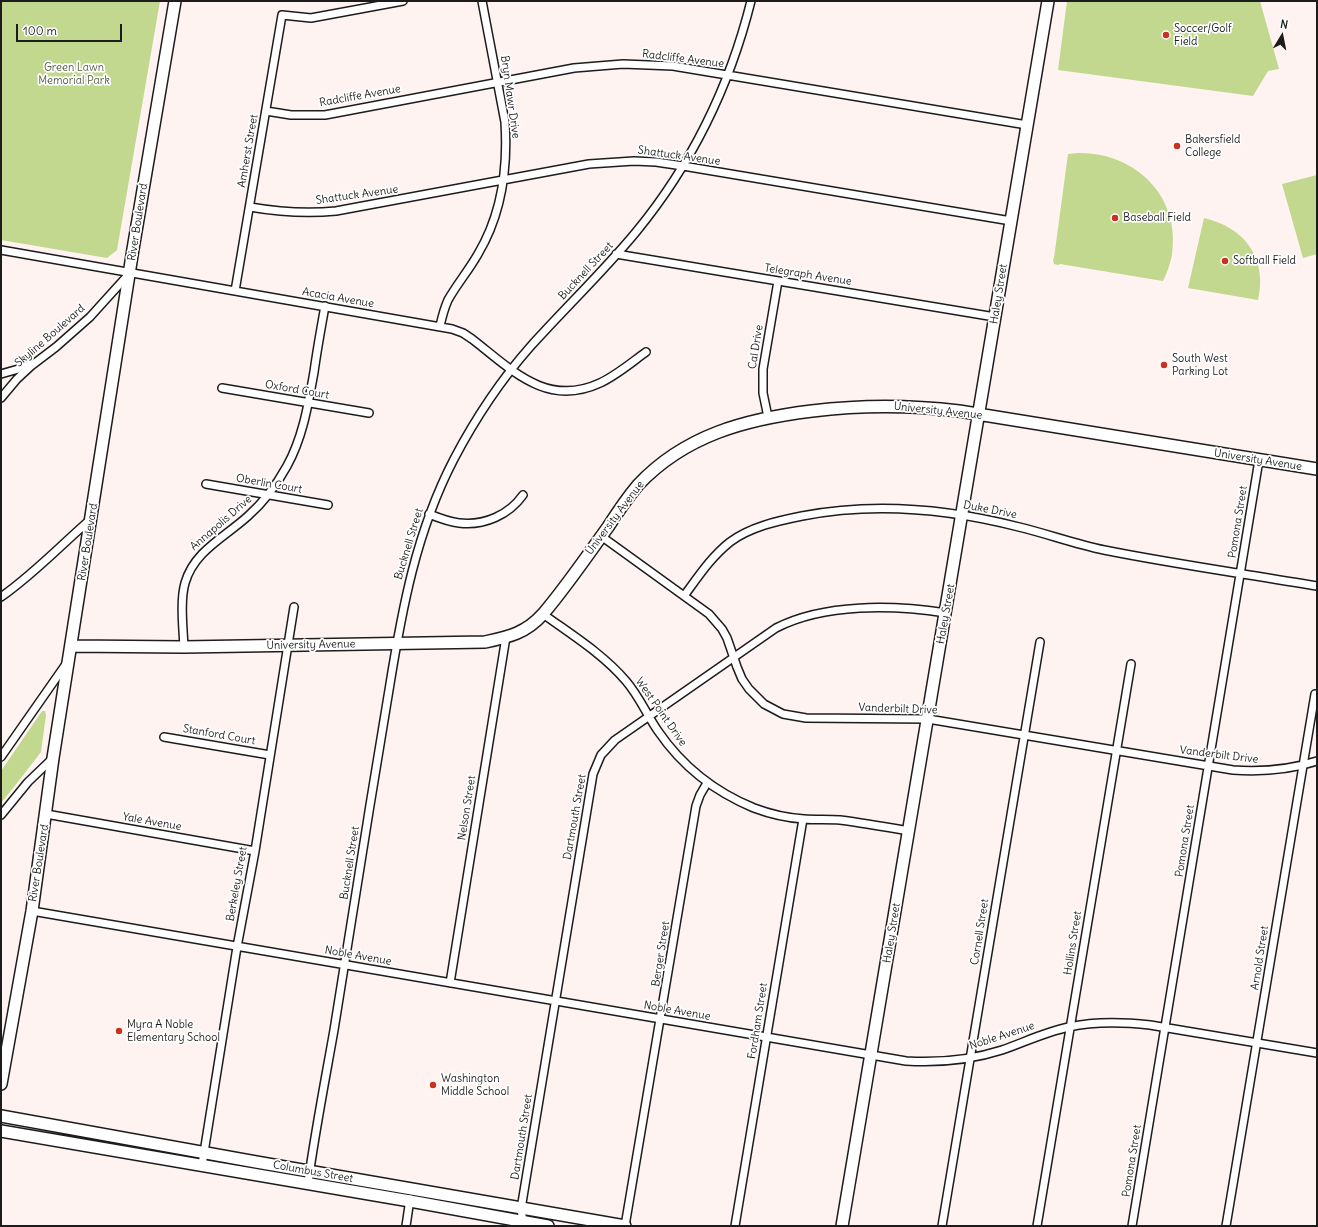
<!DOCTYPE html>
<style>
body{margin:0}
#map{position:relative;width:1318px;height:1227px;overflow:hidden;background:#fef3f0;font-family:Delius,sans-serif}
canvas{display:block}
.frame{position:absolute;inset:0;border:2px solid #1c1c1c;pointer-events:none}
.north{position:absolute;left:1262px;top:16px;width:40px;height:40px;-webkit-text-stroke:3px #fff;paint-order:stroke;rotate:10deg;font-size:11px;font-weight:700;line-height:16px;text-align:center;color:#1c1c1c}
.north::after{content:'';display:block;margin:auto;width:14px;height:18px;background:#1c1c1c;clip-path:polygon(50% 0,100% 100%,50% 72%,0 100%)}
.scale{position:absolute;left:16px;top:24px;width:106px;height:18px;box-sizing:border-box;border:2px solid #1c1c1c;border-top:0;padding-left:5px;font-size:12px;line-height:14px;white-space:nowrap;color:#1c1c1c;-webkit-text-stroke:3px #fff;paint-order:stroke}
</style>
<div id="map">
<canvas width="1318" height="1227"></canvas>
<div class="frame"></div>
<div class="north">N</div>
<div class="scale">100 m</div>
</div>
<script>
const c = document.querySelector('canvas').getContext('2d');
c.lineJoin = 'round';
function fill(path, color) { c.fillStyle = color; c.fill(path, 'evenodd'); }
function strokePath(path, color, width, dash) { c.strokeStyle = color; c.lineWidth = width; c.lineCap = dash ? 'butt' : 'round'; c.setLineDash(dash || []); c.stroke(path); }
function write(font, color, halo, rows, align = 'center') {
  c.font = font + ' Delius,sans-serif'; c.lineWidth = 3.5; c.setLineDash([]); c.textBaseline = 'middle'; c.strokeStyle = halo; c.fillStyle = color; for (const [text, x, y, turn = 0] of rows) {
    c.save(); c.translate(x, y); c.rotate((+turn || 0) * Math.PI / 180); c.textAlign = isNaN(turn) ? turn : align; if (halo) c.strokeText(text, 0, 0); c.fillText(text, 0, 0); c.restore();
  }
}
fill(new Path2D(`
 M1 1H160L117 250 107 258 1 240Z
 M1067 1H1260L1279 69 1268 71 1253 96 1058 70Z
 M1078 153C1135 152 1181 196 1172 255 1170 264 1167 273 1163 281L1060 264 1058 265 1054 264 1053 260 1054 258 1068 154Z
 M1317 175V254L1303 258 1282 184Z
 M1204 218C1244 227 1268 258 1258 300L1188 288Z
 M42 711H45L46 715 41 752 14 787 1 803V771Z`), '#c1d88e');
const street = new Path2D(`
 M266 111 291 115H325L574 68 623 64 673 66 1027 125
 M250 207C279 212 307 214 336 211L589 164 634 161 656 162 683 166 1011 221
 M1 250 452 329 463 333 472 339C511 369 546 408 600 383 617 375 632 362 646 352
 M616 254 995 317
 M235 291 282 15 311 18 403 1
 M440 326C442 317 444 309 448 300 457 284 469 270 478 254 502 214 508 168 505 122L482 1
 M1 374 22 368 29 365
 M222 388 369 413
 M1 398 17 379 31 366 56 347 90 317 128 275
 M768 417 763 393V369L778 281
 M206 484 328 505
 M429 514C439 518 449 522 459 523 484 526 509 515 523 495
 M601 536 709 614 722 629 727 638 737 667 742 679 749 689 764 704 783 714 806 718 928 719 1233 770C1262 772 1289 770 1317 761
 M684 596C698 577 711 557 730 542 750 527 777 521 802 516 874 502 949 509 1019 527 1048 534 1075 544 1104 550 1174 564 1246 574 1317 586
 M1 597C34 574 61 545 91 519
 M543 614C572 635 603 654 626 681 639 696 647 715 658 731 682 766 715 792 754 808 770 814 787 818 804 819 816 820 828 819 840 820 863 823 886 827 909 831
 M184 647C183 628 180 600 185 583 194 551 225 537 248 516 264 502 277 484 287 466 303 437 308 405 314 372 317 350 321 328 325 306
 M164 737 270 755
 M1 757 66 664
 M46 814 255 851
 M1 815 28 782 53 758
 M32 911 906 1061C939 1063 971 1060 1002 1050 1025 1042 1045 1032 1069 1027 1096 1021 1123 1022 1150 1025L1317 1053
 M450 983 506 637
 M202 1165 237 947 255 851 294 607
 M308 1183C315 1132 325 1081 334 1030 345 961 356 893 367 824 374 779 382 734 389 690 402 609 416 532 454 459 475 419 500 381 530 347 565 308 603 272 636 232 691 165 730 85 751 1
 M523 1222 521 1209 593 774 601 755 615 740 776 628C825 603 893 605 946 613
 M406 1226 410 1199
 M625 1226 696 806 700 795 707 783
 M735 1226 803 819
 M942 1226 1040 642
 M1037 1226 1131 664
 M1132 1226 1259 460
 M1226 1226 1315 694`);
const secondary = new Path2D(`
 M71 646 184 647 485 642C509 637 526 633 543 614 566 587 587 556 608 527 617 513 627 498 638 485 685 435 746 419 812 411 861 405 910 405 959 411L1317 469
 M1 1084 32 911 53 758 133 249 175 1
 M1 1116 256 1162 625 1226
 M1 1131 410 1201 548 1226
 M842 1226 1048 1`);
strokePath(street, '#1c1c1c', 10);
strokePath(secondary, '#1c1c1c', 14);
strokePath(street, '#fff', 7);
strokePath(secondary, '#fff', 11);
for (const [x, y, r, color] of [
 [1166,35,4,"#c8321e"],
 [1177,146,4,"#c8321e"],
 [1115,218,4,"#c8321e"],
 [1225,261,4,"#c8321e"],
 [1164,365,4,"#c8321e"],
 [119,1031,4,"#c8321e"],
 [433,1085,4,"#c8321e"]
]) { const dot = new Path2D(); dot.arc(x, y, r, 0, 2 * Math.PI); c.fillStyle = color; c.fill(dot); strokePath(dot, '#fff', 1.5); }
write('11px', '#1c1c1c', '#fff', [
 ["Soccer/Golf",1174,29],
 ["Field",1174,42],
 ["Bakersfield",1185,140],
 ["College",1185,153],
 ["Baseball Field",1123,218],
 ["Softball Field",1233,261],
 ["South West",1172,359],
 ["Parking Lot",1172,372],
 ["Myra A Noble",127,1025],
 ["Elementary School",127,1038],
 ["Washington",441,1079],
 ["Middle School",441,1092]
], 'left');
write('11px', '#1c1c1c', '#fff', [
 ["Radcliffe Avenue",683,59,7],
 ["Radcliffe Avenue",360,96,-10],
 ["Bryn Mawr Drive",510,97,82],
 ["Amherst Street",248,151,-80],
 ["Shattuck Avenue",679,156,8],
 ["Shattuck Avenue",357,195,-8],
 ["River Boulevard",138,222,-81],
 ["Bucknell Street",586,271,-47],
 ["Telegraph Avenue",808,275,9],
 ["Haley Street",999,294,-81],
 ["Acacia Avenue",338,298,10],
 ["Skyline Boulevard",50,336,-41],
 ["Cal Drive",756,347,-81],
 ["Oxford Court",297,390,10],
 ["University Avenue",938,411,6],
 ["University Avenue",1258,460,9],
 ["Oberlin Court",269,484,10],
 ["Duke Drive",990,510,11],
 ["University Avenue",615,518,-53],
 ["Pomona Street",1238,522,-81],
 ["Annapolis Drive",221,523,-41],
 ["River Boulevard",88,542,-81],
 ["Bucknell Street",409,544,-73],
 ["Haley Street",946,614,-80],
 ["University Avenue",311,645,-1],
 ["Vanderbilt Drive",898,709,2],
 ["West Point Drive",661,712,55],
 ["Stanford Court",219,735,10],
 ["Vanderbilt Drive",1219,755,7],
 ["Nelson Street",467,808,-81],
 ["Dartmouth Street",575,817,-80],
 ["Yale Avenue",152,822,10],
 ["Pomona Street",1185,841,-81],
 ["River Boulevard",39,863,-81],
 ["Bucknell Street",350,863,-81],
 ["Berkeley Street",237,884,-80],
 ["Cornell Street",980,932,-81],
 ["Haley Street",892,933,-81],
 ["Hollins Street",1073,943,-81],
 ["Berger Street",661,954,-81],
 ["Noble Avenue",358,956,10],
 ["Arnold Street",1260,958,-81],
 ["Noble Avenue",677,1011,10],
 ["Fordham Street",758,1021,-81],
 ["Noble Avenue",1002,1036,-18],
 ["Dartmouth Street",522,1137,-81],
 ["Pomona Street",1132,1161,-81],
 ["Columbus Street",313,1172,10]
]);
write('11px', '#565e44', '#fff', [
 ["Green Lawn",74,68],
 ["Memorial Park",74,81]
]);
</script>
